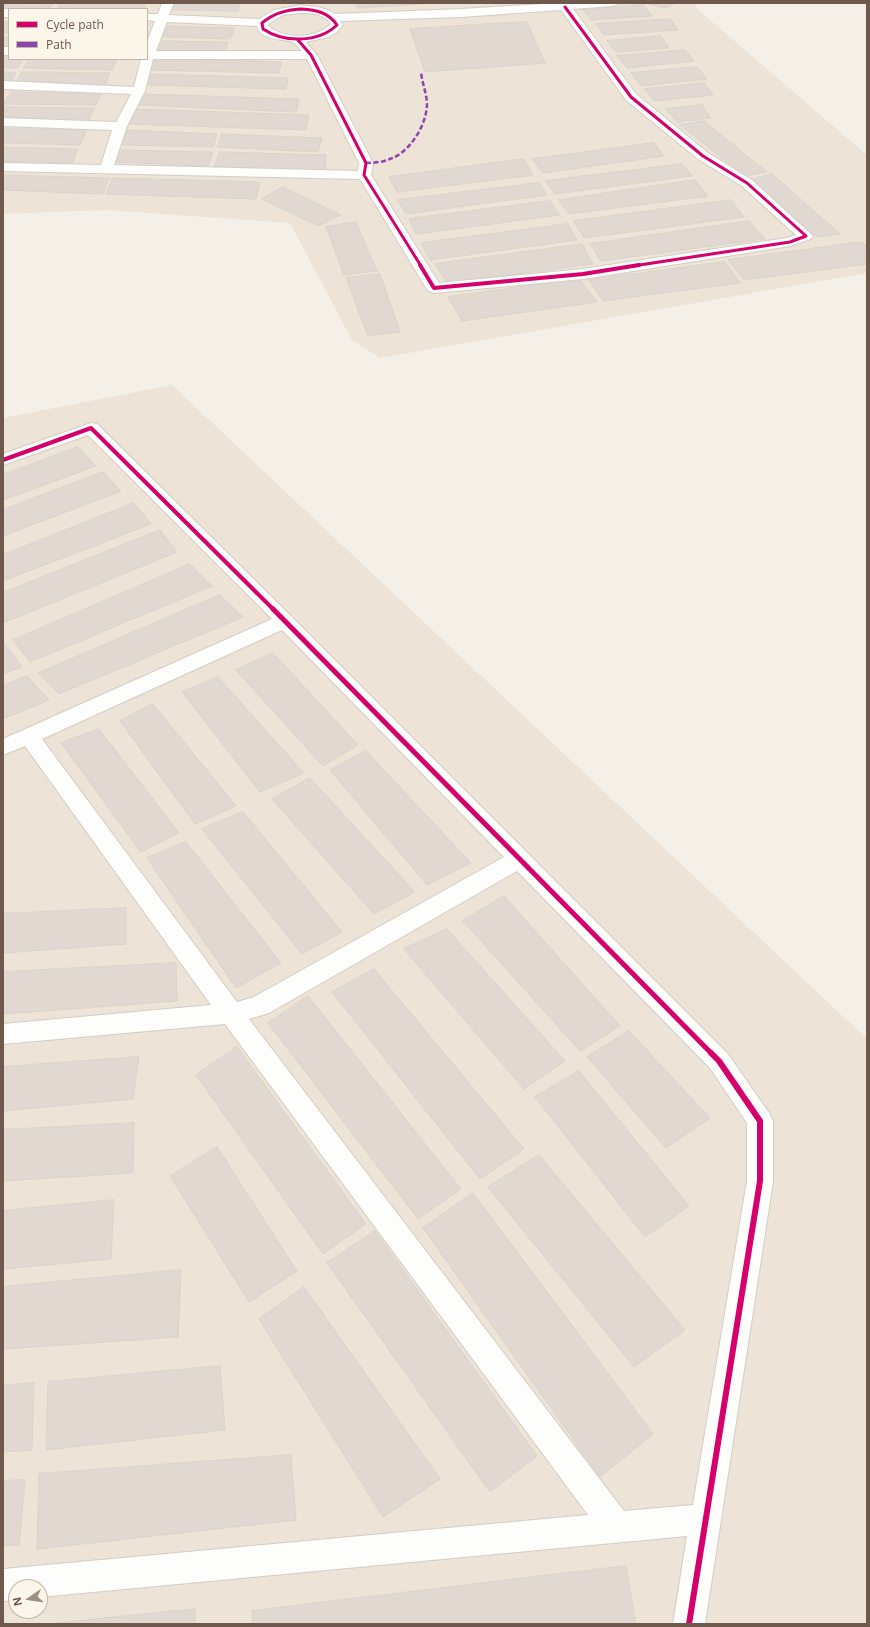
<!DOCTYPE html>
<style>
body{margin:0}
#map{position:relative;width:870px;height:1627px;overflow:hidden;background:#f4f0e8;font-family:"Open Sans",sans-serif}
canvas{display:block}
.frame{position:absolute;inset:0;border:4px solid #6e594c;pointer-events:none}
.legend{position:absolute;left:8px;top:8px;width:140px;height:52px;box-sizing:border-box;background:#fcf5e9;border:1px solid #c3b7aa;margin:0;padding:5px 7px;list-style:none;font-size:12px;color:#6e594c}
.legend li{display:flex;align-items:center;gap:8px;height:20px}
.legend b{width:20px;border:1px solid #c3b7aa}
.north{position:absolute;left:8px;top:1579px;width:40px;height:40px;box-sizing:border-box;background:#fcf5e9;border:1px solid #c3b7aa;border-radius:50%;rotate:257deg;font-size:11px;font-weight:700;line-height:16px;text-align:center;color:#6e594c}
.north::after{content:'';display:block;margin:auto;width:14px;height:18px;background:#9d8e83;clip-path:polygon(50% 0,100% 100%,50% 72%,0 100%)}
</style>
<div id="map">
<canvas width="870" height="1627"></canvas>
<div class="frame"></div>
<ul class="legend">
<li><b style="height:5px;background:#d6006c"></b>Cycle path</li>
<li><b style="height:5px;background:#8e44ad"></b>Path</li>
</ul>
<div class="north">N</div>
</div>
<script>
const c = document.querySelector('canvas').getContext('2d');
c.lineJoin = 'round';
function fill(path, color) { c.fillStyle = color; c.fill(path, 'evenodd'); }
function strokePath(path, color, width, dash) { c.strokeStyle = color; c.lineWidth = width; c.lineCap = dash ? 'butt' : 'round'; c.setLineDash(dash || []); c.stroke(path); }
fill(new Path2D(`
 M3 3H699L695 7 867 155V273L380 358 352 340 290 223 106 210 3 214ZM9 9H147V59H9Z
 M172 385 867 1039V1624H3V418ZM16 1587H40V1611H16Z`), '#ede3d6');
const building = new Path2D(`
 M3 3H54L50 8 3 7Z
 M61 3H147L143 9 58 8Z
 M174 3H240L238 11 171 10Z
 M355 3H437L358 8Z
 M646 3H676L666 8Z
 M643 5 652 16 591 20 583 10Z
 M670 19 678 30 604 35 596 24Z
 M3 22H9V33H3Z
 M527 22 545 63 425 72 410 29Z
 M168 26 235 28 230 39 163 37Z
 M661 36 669 48 616 52 607 41Z
 M3 37H9V48H3Z
 M160 41 228 42 224 53 155 51Z
 M685 50 694 61 627 68 617 56Z
 M3 56H9V59H22L18 68H3Z
 M154 58 281 62 279 73 150 70Z
 M29 59H117L112 70 24 68Z
 M697 67 707 79 641 86 631 73Z
 M3 72 16 73 10 83 3 82Z
 M22 72 110 73 105 86 16 82Z
 M149 74 288 78 286 89 145 85Z
 M704 83 713 95 654 101 645 89Z
 M12 92 101 94 96 105 3 104Z
 M141 94 299 99 296 112 137 105Z
 M702 105 711 118 677 122 666 109Z
 M3 107 94 108 88 122 3 119Z
 M133 109 309 115 306 130 128 124Z
 M704 121 767 172 744 176 680 125Z
 M3 129H87L80 145 3 143Z
 M127 130 217 134 213 147 122 145Z
 M222 134 322 138 318 152 218 147Z
 M654 143 664 156 543 173 532 159Z
 M3 147 77 149 73 163 3 161Z
 M119 150 213 152 208 166 115 162Z
 M220 152 326 155 325 171 214 168Z
 M524 159 533 175 397 192 389 177Z
 M682 164 692 176 555 194 545 181Z
 M772 174 840 234 817 237 750 180Z
 M3 175 109 178 103 194 3 190Z
 M113 178 260 182 256 199 106 194Z
 M695 180 708 196 569 214 559 200Z
 M539 183 547 195 406 214 398 200Z
 M283 187 341 215 318 226 262 199Z
 M731 200 744 217 584 238 574 221Z
 M550 201 560 215 416 234 409 219Z
 M749 221 765 239 601 261 590 244Z
 M356 222 377 271 344 275 326 227Z
 M568 224 577 240 430 260 421 243Z
 M862 242 867 247V264L744 280 728 260Z
 M582 244 593 264 447 283 435 264Z
 M725 262 740 283 603 301 589 280Z
 M380 274 400 332 368 336 346 278Z
 M579 279 597 302 462 321 448 297Z
 M78 447 96 466 3 500V475Z
 M103 472 121 491 3 536V510Z
 M134 503 151 524 3 581V555Z
 M160 530 177 552 3 623V593Z
 M190 564 212 586 30 662 13 640Z
 M220 595 243 617 59 694 39 673Z
 M3 642 22 667 3 674Z
 M273 653 358 745 323 766 236 670Z
 M27 676 49 700 3 719V686Z
 M218 677 304 773 260 792 182 692Z
 M153 704 236 806 195 824 120 721Z
 M99 729 179 833 141 852 61 743Z
 M366 751 471 863 427 885 330 770Z
 M310 778 415 892 374 914 272 799Z
 M243 812 342 932 302 954 202 829Z
 M186 842 281 963 236 988 147 858Z
 M504 896 620 1026 580 1051 463 921Z
 M126 908V944L3 953V914Z
 M447 929 565 1061 524 1089 404 949Z
 M176 963 177 1001 3 1014V972Z
 M374 969 524 1149 480 1179 332 992Z
 M308 996 461 1189 418 1219 268 1023Z
 M629 1031 710 1118 666 1148 587 1057Z
 M237 1047 366 1224 323 1254 196 1075Z
 M139 1057 133 1099 3 1111V1067Z
 M579 1071 689 1206 645 1237 535 1097Z
 M134 1123 133 1173 3 1181V1130Z
 M217 1147 297 1271 249 1302 170 1176Z
 M539 1155 685 1330 634 1367 488 1187Z
 M473 1193 653 1434 600 1477 423 1228Z
 M114 1200 111 1259 3 1269V1211Z
 M375 1231 537 1456 490 1492 327 1263Z
 M181 1270 178 1337 3 1349V1287Z
 M304 1287 440 1479 383 1517 259 1319Z
 M220 1366 225 1430 46 1450 48 1382Z
 M34 1383 32 1450 3 1452V1386Z
 M291 1455 296 1520 37 1549 39 1474Z
 M25 1480 19 1545 3 1546V1481Z
 M626 1566 636 1624H253L252 1611Z
 M195 1609V1624H48Z`);
fill(building, '#e0d8d1');
strokePath(building, '#dcd4cb', 1);
const minor = new Path2D(`
 M162 3H174L169 15 259 19 274 10 301 5 317 7 328 10 335 14 461 9 559 3H618L616 5 612 6 573 9 636 94 708 153 752 180 813 236 811 239 790 246 583 279 434 293 429 291 426 288 360 179 3 171V163L101 165 112 130 3 126V118L116 122 131 94 3 89V81L134 87 141 59H147V42L155 21 147 20V14H158ZM561 10 626 100 698 159 742 186 796 235 787 238 583 269 439 283 371 175 373 163 317 55 306 42 328 37 337 32 343 25 340 21 461 17ZM301 13C313 13 324 14 331 24 315 39 286 39 269 27L268 24 283 15ZM167 22 257 26C260 41 282 38 292 42 296 43 299 49 301 51H156ZM153 59H307L359 163 358 171 114 165 127 126 145 91Z
 M3 9H9V17H3Z
 M3 47H9V55H3Z
 M91 423 97 424 292 617 728 1054 769 1113 773 1121V1181L705 1624H673L687 1536 40 1597V1587H16V1600L3 1601V1569L588 1515 225 1024 3 1044V1024L211 1005 25 746 3 755V739L272 619 88 435 3 465V454ZM282 630 504 857 254 997 237 1002 42 739ZM517 871 710 1068 747 1123V1181L693 1505 624 1511 249 1019 269 1013Z`);
strokePath(minor, '#d3cdc6', 2);
fill(minor, '#fdfdfc');
strokePath(new Path2D(`
 M366 163C374 163 383 162 390 159 410 152 426 126 427 105 427 94 422 83 421 72`), '#8e44ad', 2.5, [5, 2.5]);
strokePath(new Path2D(`
 M565 7 631 97 703 156 747 183 806 236 790 242 633 266
 M301 9C316 10 328 12 337 25 318 43 284 43 263 29L262 23C274 13 286 10 301 9Z
 M297 39 311 55 366 163 364 175 421 266`), '#d6006c', 3);
strokePath(new Path2D(`
 M420 265 434 288 583 274 639 265
 M3 460 91 428 274 610`), '#d6006c', 4);
strokePath(new Path2D(`
 M273 609 712 1054`), '#d6006c', 5);
strokePath(new Path2D(`
 M689 1624 760 1181V1121L719 1061 711 1053`), '#d6006c', 6);
</script>
